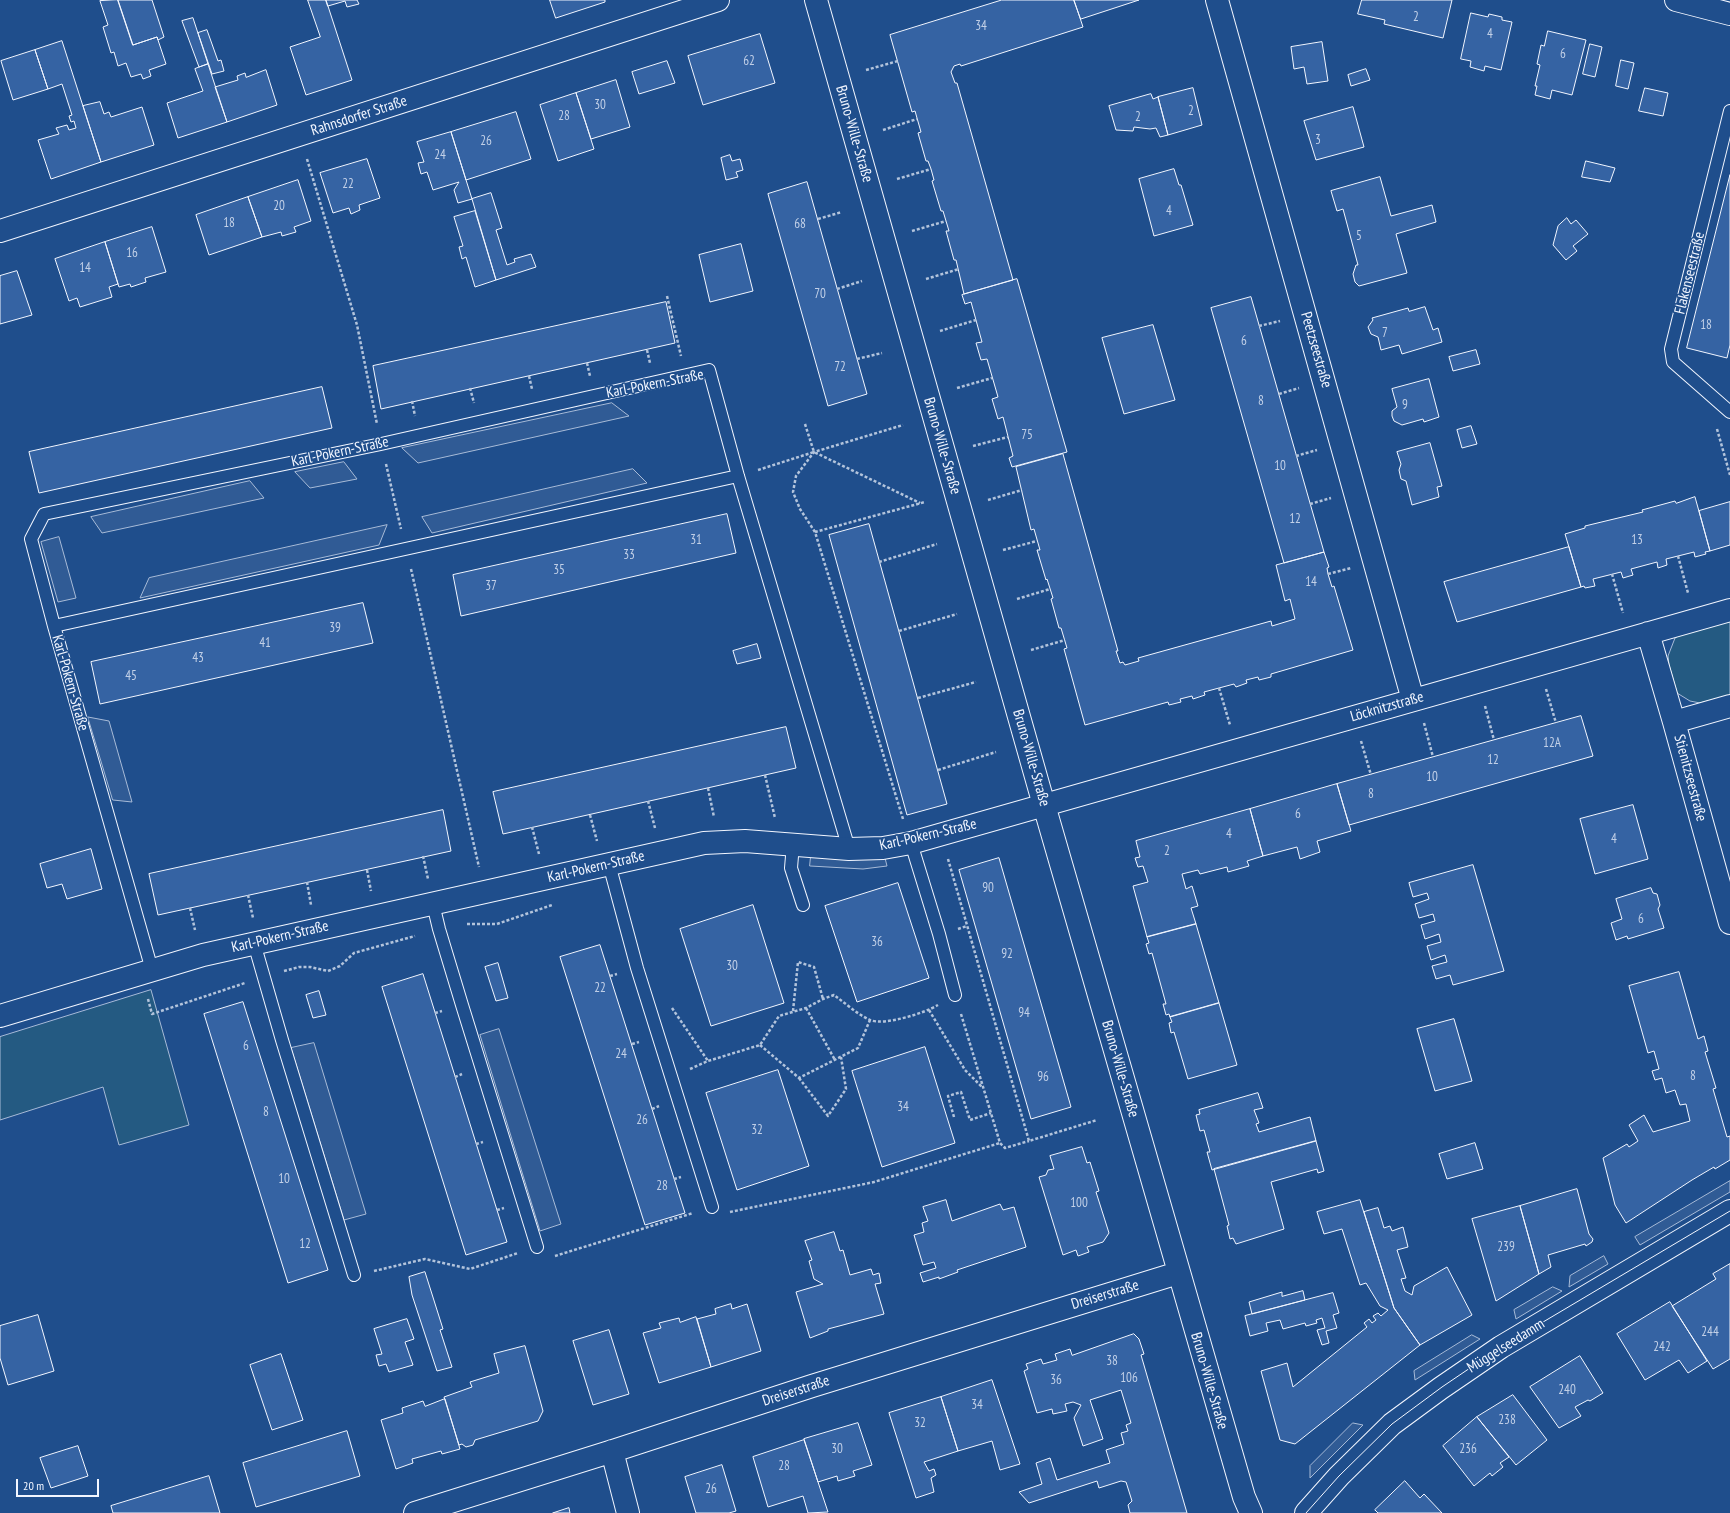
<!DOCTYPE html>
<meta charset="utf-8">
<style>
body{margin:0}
#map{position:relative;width:1730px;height:1513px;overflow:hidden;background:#1f4e8c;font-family:"PT Sans Narrow",sans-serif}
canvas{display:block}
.scale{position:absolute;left:16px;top:1479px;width:83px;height:18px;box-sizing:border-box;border:2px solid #f2f6ff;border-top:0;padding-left:5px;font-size:12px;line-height:14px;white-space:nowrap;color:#f2f6ff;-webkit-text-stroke:3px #1f4e8c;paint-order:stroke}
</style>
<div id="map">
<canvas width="1730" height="1513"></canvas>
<div class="scale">20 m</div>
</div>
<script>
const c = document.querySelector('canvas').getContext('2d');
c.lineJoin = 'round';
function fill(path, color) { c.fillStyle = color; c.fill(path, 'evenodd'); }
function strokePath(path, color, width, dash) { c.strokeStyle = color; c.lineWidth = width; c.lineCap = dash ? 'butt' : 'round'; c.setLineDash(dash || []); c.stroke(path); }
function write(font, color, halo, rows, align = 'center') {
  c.font = font + ' "PT Sans Narrow",sans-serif'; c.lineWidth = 3; c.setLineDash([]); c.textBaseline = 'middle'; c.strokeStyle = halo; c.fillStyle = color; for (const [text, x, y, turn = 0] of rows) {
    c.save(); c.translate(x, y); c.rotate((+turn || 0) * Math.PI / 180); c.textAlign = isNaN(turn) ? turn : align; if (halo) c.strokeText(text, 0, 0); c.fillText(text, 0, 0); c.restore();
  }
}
const green = new Path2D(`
 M1730 619V695L1700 703 1690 701 1677 693 1669 665 1668 656 1675 638 1688 630Z
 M151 990 189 1125 119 1145 103 1087 0 1120V1037Z`);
fill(green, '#245a82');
strokePath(green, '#a8bbd7', 1);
const parking = new Path2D(`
 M612 403 629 416 418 463 402 448Z
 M344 462 357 479 310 488 295 472Z
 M633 469 647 483 432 533 422 517Z
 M250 481 264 498 102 533 91 517Z
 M387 525 379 545 140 598 149 578Z
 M59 537 76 598 58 602 41 542Z
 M88 717 109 721 132 802 113 800Z
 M811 856 885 858 887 866 863 869 810 866Z
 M499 1029 561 1224 540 1231 480 1035Z
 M314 1043 366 1214 344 1220 291 1048Z
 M1730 1181V1192L1640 1245 1635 1237Z
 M1604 1256 1608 1264 1569 1287 1570 1276Z
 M1553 1287 1562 1291 1516 1319 1514 1310Z
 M1472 1335 1480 1339 1415 1380 1414 1371Z
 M1353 1423 1363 1425 1310 1478V1466Z`);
fill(parking, '#305b95');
strokePath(parking, '#a8bbd7', 1);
const building = new Path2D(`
 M118 0 133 45 157 37 166 64 149 70 151 76 143 79 141 74 131 77 126 63 118 66 114 52 111 53 103 27 108 25 100 1Z
 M118 0H152L164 37 158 40 157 37 133 45Z
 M308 0H326L352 80 306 95 290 47 320 37Z
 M326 0H357L359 4 347 7 345 1 328 6Z
 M550 0H605V2L556 18Z
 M1002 0H1074L1083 27 961 66 960 64 954 66 951 72 955 83H957L1013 280 964 294 956 260H954L946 231H949L943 211H941L932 181 934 180 931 169 928 161H926L918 133 921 132 915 111 912 112 890 35Z
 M1074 0H1139L1081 19Z
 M1362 0H1452L1443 38 1384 24 1385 20 1358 14Z
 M1471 13 1488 17 1489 14 1502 17V20L1512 22 1501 70 1485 66 1484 71 1470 67 1471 61 1461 59Z
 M193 18 208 64 199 67 182 21Z
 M207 30 218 61 221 60 224 71 212 74 198 33Z
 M1548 31 1586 40 1572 95 1552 90 1550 99 1535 95 1537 86H1535L1540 65 1537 64 1541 45 1544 46Z
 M760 34 775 83 703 105 688 56Z
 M62 41 101 162 51 179 38 140 59 134 56 128 67 125 69 130 76 128 74 121 71 122 69 116 72 115 62 84 48 89 35 50Z
 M1322 42 1328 81 1307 84 1304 67 1294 69 1291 47Z
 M1590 44 1602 47 1595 77 1583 74Z
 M35 50 48 89 13 100 1 61Z
 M1621 60 1634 63 1628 89 1616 86Z
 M667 61 675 83 639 94 632 72Z
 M208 64 227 122 178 138 167 103 203 91 195 69Z
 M1366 69 1370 80 1351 86 1348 75Z
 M266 70 277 105 227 122 215 87 238 80 237 76 245 73 246 77Z
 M616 80 630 127 591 139 576 93Z
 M1193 88 1202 125 1168 135 1158 97Z
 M1645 88 1668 93 1663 116 1639 111Z
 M576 93 594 149 558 161 540 105Z
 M1151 94 1153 99 1158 97 1168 135 1160 137 1156 128 1150 129 1134 127 1133 131 1116 130 1109 106Z
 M100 102 104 114 109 112 111 117 142 107 154 145 101 162 83 106Z
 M1353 107 1364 147 1316 160 1304 121Z
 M516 112 531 159 466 180 451 132Z
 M451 132 472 199 458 203 454 190 459 182 433 190 427 172 421 174 418 163 424 162 417 142Z
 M730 155 732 161 740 159 743 170 736 172 738 177 726 180 721 158Z
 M367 159 380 198 359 205 360 210 351 214 349 208 333 213 320 173Z
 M1586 161 1615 168 1610 182 1582 177Z
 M1174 169 1179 185H1181L1193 225 1154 236 1139 179Z
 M1730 175V345L1727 358 1687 348Z
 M1380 177 1391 216 1432 205 1436 222 1396 234 1407 273 1359 286 1355 282 1353 274 1356 265H1358L1343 209 1337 211 1331 191Z
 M298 180 311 221 294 227 296 232 282 236 281 232 262 237 248 197Z
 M807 182 867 394 828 406 768 194Z
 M491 193 502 228 496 230 507 265 515 262 514 259 531 254 536 267 496 280 472 199Z
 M248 197 262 237 209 255 196 215Z
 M475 211 496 280 475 287 466 257 462 259 459 247 463 246 454 217Z
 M1567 218 1571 224 1576 220 1588 234 1573 246 1577 251 1566 260 1553 245 1558 226Z
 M152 227 166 272 145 278 146 282 131 287 130 284 119 287 105 242Z
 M105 242 118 284 109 287 112 297 80 307 77 298 69 301 55 259Z
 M741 244 753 291 710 302 699 255Z
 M17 271 32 315 0 324V276Z
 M1017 279 1067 452 1012 467 1009 458 1013 456 1003 417 998 419 992 399 998 397 987 359 981 360 976 343 982 342 971 302 965 304 962 295Z
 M1251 297 1324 552 1284 563 1211 308Z
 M666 302 675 343 381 409 373 366Z
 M1425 307 1433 330 1438 328 1442 342 1402 354 1399 345 1381 350 1378 337 1371 334 1368 327 1373 320 1372 318 1408 308 1409 311Z
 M1153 325 1175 400 1124 414 1102 338Z
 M1476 350 1480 364 1453 371 1449 357Z
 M1429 379 1439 417 1424 422 1423 419 1402 425 1394 421 1392 416V411L1397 407 1392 389Z
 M322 387 332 428 39 493 29 452Z
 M1471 426 1477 444 1462 448 1457 430Z
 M1430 443 1442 486 1437 487 1439 497 1412 505 1406 481 1401 479 1399 470 1401 464 1397 452Z
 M1063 454 1118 651H1116L1120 663 1123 662 1125 665 1139 661 1138 658 1271 621 1272 626 1295 619 1290 599 1285 601 1276 565 1324 552 1329 567 1327 568 1328 574 1332 587 1334 586 1353 650 1271 674V677L1259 680 1258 677 1246 680 1247 683 1236 687 1234 684 1204 692 1205 695 1193 699 1192 696 1180 699 1181 702 1169 705 1168 702 1085 725 1064 649 1067 648 1061 628H1059L1051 599 1053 598 1047 579 1046 580 1037 550H1040L1034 529 1031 530 1016 467Z
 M1695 497 1710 551 1705 552 1706 554 1695 557 1694 552 1666 559 1667 565 1658 568 1657 562 1631 569 1633 575 1623 578 1621 572 1593 579 1595 586 1585 588 1584 586 1581 587 1565 534 1585 528V526L1643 512 1642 510 1675 501 1676 503Z
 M1730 502V545L1710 551 1699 511Z
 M727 514 736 553 461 616 453 575Z
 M869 524 947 804 907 815 829 535Z
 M1569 547 1581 587 1457 622 1444 582Z
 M363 603 373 643 100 704 91 662Z
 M757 644 761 658 737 664 733 651Z
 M1581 716 1593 756 1349 825 1337 784Z
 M786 727 796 768 503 834 493 792Z
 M1337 784 1351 831 1317 841 1320 852 1300 859 1297 847 1263 856 1250 809Z
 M1633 805 1648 859 1595 874 1580 819Z
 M1250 809 1263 856 1247 861 1249 866 1228 872 1227 867 1200 874 1198 870 1182 874 1186 889 1192 886 1198 906 1191 908 1196 924 1147 937 1133 886 1148 882 1143 866 1138 867 1135 858 1140 857 1136 841Z
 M443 810 451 851 158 915 149 874Z
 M91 849 102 889 67 899 62 884 47 888 40 864Z
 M999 858 1071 1107 1031 1119 959 870Z
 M1473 865 1504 971 1453 985 1450 975 1436 979 1432 966 1447 962 1445 955 1431 960 1427 946 1441 942 1439 934 1425 939 1421 925 1435 921 1433 914 1419 918 1415 904 1429 899 1427 893 1413 897 1409 883Z
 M898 883 929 978 857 1002 825 906Z
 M1651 888 1653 893 1657 894 1660 905 1658 909 1664 928 1628 939 1627 936 1616 940 1611 923 1622 919 1616 899Z
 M753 905 784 1003 711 1026 680 929Z
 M1196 924 1219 1003 1170 1017 1169 1014 1166 1015 1163 1004H1166L1152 953 1149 954 1146 944 1149 943 1147 937Z
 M600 945 685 1213 645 1225 560 957Z
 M498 963 508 998 496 1001 485 967Z
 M1679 972 1698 1039 1704 1036 1708 1051 1705 1052 1716 1088 1713 1089 1727 1137 1730 1136V1160L1715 1169 1714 1167 1692 1180 1626 1223 1615 1205 1603 1158 1627 1144 1629 1147 1638 1141 1629 1125 1644 1115 1653 1132 1690 1121 1686 1104 1680 1105 1675 1090 1666 1093 1662 1078 1655 1080 1652 1071 1659 1069 1654 1051 1648 1053 1629 986Z
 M423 974 507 1242 466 1255 382 987Z
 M319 991 326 1015 313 1018 306 995Z
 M243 1002 328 1270 288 1283 204 1014Z
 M1219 1003 1237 1065 1188 1079 1174 1032 1171 1033 1169 1023 1172 1022 1170 1017Z
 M1454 1019 1472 1081 1435 1091 1417 1029Z
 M925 1047 955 1143 882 1167 852 1071Z
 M778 1070 809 1166 737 1190 706 1093Z
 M1258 1093 1263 1108 1254 1110 1259 1123 1256 1124 1259 1132 1310 1117 1316 1141 1212 1170 1207 1152H1210L1204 1130 1200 1131 1196 1115 1200 1114 1199 1110Z
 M1316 1141 1324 1171 1318 1173 1317 1169 1271 1182 1284 1229 1236 1244 1233 1238 1230 1239 1227 1226 1229 1225 1214 1169Z
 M1475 1143 1483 1169 1447 1179 1439 1154Z
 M1082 1147 1087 1163 1090 1162 1099 1191 1096 1192 1109 1233 1103 1242 1087 1247 1089 1252 1078 1256 1076 1250 1063 1255 1039 1177 1046 1175 1048 1170 1054 1169 1050 1156Z
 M1577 1189 1589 1234 1593 1239 1592 1242 1586 1246 1585 1244 1548 1255 1551 1267 1539 1274 1520 1206Z
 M946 1200 952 1221 1000 1204 1003 1210 1014 1207 1026 1247 957 1270 958 1272 939 1279V1277L923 1282 920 1273 936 1268 934 1262 923 1265 914 1235 924 1232 922 1223 928 1221 923 1207Z
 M1360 1200 1394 1308 1420 1345 1295 1444 1280 1440 1261 1371 1287 1363 1293 1387 1367 1327 1364 1323 1369 1319 1372 1323 1376 1320 1373 1316 1378 1313 1381 1316 1388 1310 1380 1306 1366 1283 1360 1285 1342 1229 1324 1234 1317 1212Z
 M1520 1206 1539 1274 1496 1301 1472 1219Z
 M1378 1208 1384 1228 1390 1226 1392 1231 1403 1227 1408 1247 1397 1250 1406 1278 1401 1279 1405 1291 1412 1295 1414 1286 1447 1267 1472 1315 1420 1345 1394 1308 1364 1212Z
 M834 1232 840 1251 843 1250 850 1275 871 1269 873 1275 879 1273 881 1283 875 1284 884 1314 828 1329V1331L810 1338 796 1292 823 1284 814 1279 809 1261 812 1260 805 1241Z
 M1730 1264V1359L1713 1369 1672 1306 1716 1279 1713 1274Z
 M425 1272 443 1329 440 1330 452 1367 437 1371 412 1295 409 1277Z
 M1303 1291 1305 1300 1252 1314 1249 1302 1282 1292V1296Z
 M1333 1293 1339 1313 1333 1315 1337 1328 1326 1331 1329 1343 1322 1345 1317 1330 1325 1328 1322 1318 1316 1320 1317 1323 1306 1326 1305 1323 1283 1329 1280 1320 1266 1323 1268 1331 1250 1336 1245 1316Z
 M1670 1302 1707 1361 1688 1373 1679 1360 1645 1380 1617 1334Z
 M731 1304 732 1309 747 1304 761 1351 711 1367 697 1319 716 1314 715 1309Z
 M38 1315 54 1371 8 1385 0 1358V1326Z
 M696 1317 711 1367 659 1383 643 1333 661 1328 659 1323 679 1318 680 1322Z
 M407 1319 414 1339 405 1342 413 1365 389 1372 386 1364 379 1366 376 1355 382 1354 374 1329Z
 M609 1330 629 1394 593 1405 573 1341Z
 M1134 1334 1139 1339 1144 1354 1141 1355 1187 1513H1130L1128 1505 1132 1501 1126 1482 1121 1481 1099 1488 1097 1481 1029 1503 1019 1492 1042 1484 1036 1463 1050 1458 1057 1480 1110 1463 1106 1450 1124 1444 1121 1433 1128 1431 1126 1425 1131 1423 1121 1390 1090 1400 1103 1439 1083 1446 1074 1418 1081 1405 1073 1402 1065 1404 1067 1411 1053 1414 1052 1409 1037 1413 1024 1371 1028 1369 1026 1364 1041 1359 1043 1364 1057 1360 1055 1354 1070 1349 1072 1355Z
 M525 1346 543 1411 538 1421 475 1440 473 1445 466 1447 462 1444 459 1445 444 1397 472 1387 470 1382 499 1373 494 1354Z
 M281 1354 303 1420 272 1430 250 1365Z
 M1580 1356 1603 1393 1590 1401 1588 1400 1575 1407 1581 1416 1559 1428 1530 1387Z
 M992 1380 1020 1464 1000 1470 992 1441 958 1451 941 1397Z
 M1513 1395 1547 1440 1516 1465 1477 1417Z
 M941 1397 958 1451 924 1462 929 1471 934 1469 936 1475 931 1478 934 1492 916 1498 889 1413Z
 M445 1399 460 1449 442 1454 441 1451 412 1459 413 1463 396 1469 381 1420 403 1413 402 1408 423 1401 425 1406Z
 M1477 1417 1509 1457 1500 1463 1503 1467 1492 1476 1490 1473 1474 1486 1443 1446Z
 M858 1423 872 1465 853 1471 855 1476 838 1481 837 1476 818 1482 804 1439Z
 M347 1431 360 1476 256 1507 243 1463Z
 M804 1440 828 1512 808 1513 803 1496 768 1507 753 1457Z
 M78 1446 88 1476 51 1488 40 1458Z
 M722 1465 736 1511 729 1513H696L685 1477Z
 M209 1476 220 1513H113L111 1506Z
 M1405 1481 1420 1498 1424 1494 1442 1513H1378L1375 1510Z
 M569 1508 570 1513H553Z`);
fill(building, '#3563a3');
strokePath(building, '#f2f6ff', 1);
const service = new Path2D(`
 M1730 111 1671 349 1673 362 1730 412
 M54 626 738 476
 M911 843 939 934 955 995
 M793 844 791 868 803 905
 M609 864 637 968 712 1207
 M433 904 439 929 462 1005 537 1247
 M254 943 282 1040 354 1275
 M152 970 54 626 31 539 44 514 381 444 709 370 738 476 849 849`);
const minor = new Path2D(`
 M816 0 1044 805 1244 1497 1251 1513
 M1217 0 1413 700
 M1676 0 1730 14
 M0 231 718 0
 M1648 633 1674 722 1730 923
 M1674 722 1730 706
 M0 1016 203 955 704 843 745 841 849 849 883 848 911 843 1730 610
 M612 1451 628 1513
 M415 1513 616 1450 812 1386 1178 1273`);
const secondary = new Path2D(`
 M1306 1513 1339 1476 1392 1424 1441 1388 1501 1347 1730 1211`);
strokePath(service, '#f2f6ff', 14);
strokePath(minor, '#f2f6ff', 24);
strokePath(secondary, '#f2f6ff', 24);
strokePath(new Path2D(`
 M866 70 898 61
 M883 130 917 119
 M307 159 357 325 377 424
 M897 179 931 169
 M818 219 842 212
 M912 231 946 221
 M926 279 959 269
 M837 289 862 281
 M667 296 681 356
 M1259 326 1280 321
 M940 331 976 320
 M647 350 650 363
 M857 359 882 353
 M587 363 590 376
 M529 376 532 389
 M470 388 474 403
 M957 388 992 378
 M1279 394 1299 388
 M412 401 415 416
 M805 424 814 452
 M1717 429 1730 475
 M973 446 1008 437
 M1296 456 1317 450
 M386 464 401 529
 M758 470 814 452 920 503
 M988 500 1022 490
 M1310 504 1331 498
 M815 532 800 509 793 492 796 476 814 452 903 425
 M1003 550 1037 541
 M1678 556 1688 593
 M879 562 937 544
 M411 569 479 867
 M1328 574 1351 568
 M1612 574 1623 613
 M1017 599 1050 589
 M899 631 957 614
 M1031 650 1065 640
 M1219 688 1230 725
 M1546 689 1556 723
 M918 698 976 682
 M1485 706 1494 740
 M1424 723 1433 757
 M1361 741 1371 775
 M938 770 996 752
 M765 775 775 818
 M708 788 714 817
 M648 801 655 828
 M590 815 597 841
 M903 819 815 532 925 502
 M532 827 539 854
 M423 856 428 879
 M948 859 1029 1141 1097 1120
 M367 870 371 891
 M307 882 311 905
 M248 895 253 918
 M190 908 195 930
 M467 924H497L552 905
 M958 929 967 926
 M284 971 299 967H310L328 971 340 966 354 953 415 936
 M610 976 617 974
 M148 999 152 1014 245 983
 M672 1008 708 1061
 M806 1008 835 1060
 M929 1010 965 1070 982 1087
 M793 1011 798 962 814 967 823 999
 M435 1013 442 1011
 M961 1014 1000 1143 1005 1148 1029 1141
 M632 1044 639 1042
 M760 1045 799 1078 858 1048 870 1020
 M690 1069 708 1061 760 1045 779 1016 806 1008 823 999 834 995C845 1003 857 1014 870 1020 884 1026 925 1013 938 1005
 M455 1077 462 1074
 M799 1078 828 1116 846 1089 841 1057
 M652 1109 659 1106
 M954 1117 948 1096 961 1092 970 1120 991 1113
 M476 1144 483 1142
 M674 1179 681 1177
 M497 1210 504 1208
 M730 1212 874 1182 1000 1143
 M555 1256 693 1213
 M374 1271 425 1259 470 1269 518 1253`), '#b3c4dc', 2.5, [3, 2]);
strokePath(service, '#1f4e8c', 12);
strokePath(minor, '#1f4e8c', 22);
strokePath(secondary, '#1f4e8c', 22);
strokePath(new Path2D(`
 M1306 1513 1339 1476 1392 1424 1442 1387 1501 1347 1730 1211`), '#f2f6ff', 1);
write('13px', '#c3d1e8', null, [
 ["2",1416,17],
 ["34",981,26],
 ["4",1490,34],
 ["6",1563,54],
 ["62",749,61],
 ["30",600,105],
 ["2",1191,111],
 ["28",564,116],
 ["2",1138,117],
 ["3",1318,140],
 ["26",486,141],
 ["24",440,155],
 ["22",348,184],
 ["20",279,206],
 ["4",1169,211],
 ["18",229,223],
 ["68",800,224],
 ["5",1359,236],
 ["16",132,253],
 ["14",85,268],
 ["70",820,294],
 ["18",1706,325],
 ["7",1385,333],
 ["6",1244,341],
 ["72",840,367],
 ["8",1261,401],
 ["9",1405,405],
 ["75",1027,435],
 ["10",1280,466],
 ["12",1295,519],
 ["31",696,540],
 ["13",1637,540],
 ["33",629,555],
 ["35",559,570],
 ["14",1311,582],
 ["37",491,586],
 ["39",335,628],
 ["41",265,643],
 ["43",198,658],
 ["45",131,676],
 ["12A",1552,743],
 ["12",1493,760],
 ["10",1432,777],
 ["8",1371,794],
 ["6",1298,814],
 ["4",1229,834],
 ["4",1614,839],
 ["2",1167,851],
 ["90",988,888],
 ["6",1641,919],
 ["36",877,942],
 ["92",1007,954],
 ["30",732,966],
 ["22",600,988],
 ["94",1024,1013],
 ["6",246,1046],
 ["24",621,1054],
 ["8",1693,1076],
 ["96",1043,1077],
 ["34",903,1107],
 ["8",266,1112],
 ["26",642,1120],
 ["32",757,1130],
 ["10",284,1179],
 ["28",662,1186],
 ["100",1079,1203],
 ["12",305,1244],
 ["239",1506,1247],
 ["244",1710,1332],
 ["242",1662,1347],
 ["38",1112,1361],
 ["106",1129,1378],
 ["36",1056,1380],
 ["240",1567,1390],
 ["34",977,1405],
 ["238",1507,1420],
 ["32",920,1423],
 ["30",837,1449],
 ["236",1468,1449],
 ["28",784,1466],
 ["26",711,1489]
]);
write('15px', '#f2f6ff', '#1f4e8c', [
 ["Rahnsdorfer Straße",359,116,-18],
 ["Bruno-Wille-Straße",854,134,74],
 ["Flakenseestraße",1690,273,-76],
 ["Peetzseestraße",1316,350,74],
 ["Karl-Pokern-Straße",655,384,-11],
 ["Bruno-Wille-Straße",942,446,74],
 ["Karl-Pokern-Straße",340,452,-12],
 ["Karl-Pokern-Straße",70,683,74],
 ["Löcknitzstraße",1387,707,-16],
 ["Bruno-Wille-Straße",1031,758,74],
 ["Stienitzseestraße",1690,778,75],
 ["Karl-Pokern-Straße",928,835,-13],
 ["Karl-Pokern-Straße",596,867,-13],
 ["Karl-Pokern-Straße",280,937,-13],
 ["Bruno-Wille-Straße",1120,1069,74],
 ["Dreiserstraße",1105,1295,-17],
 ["Müggelseedamm",1506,1346,-32],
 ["Bruno-Wille-Straße",1209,1381,74],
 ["Dreiserstraße",796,1391,-18]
]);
</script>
